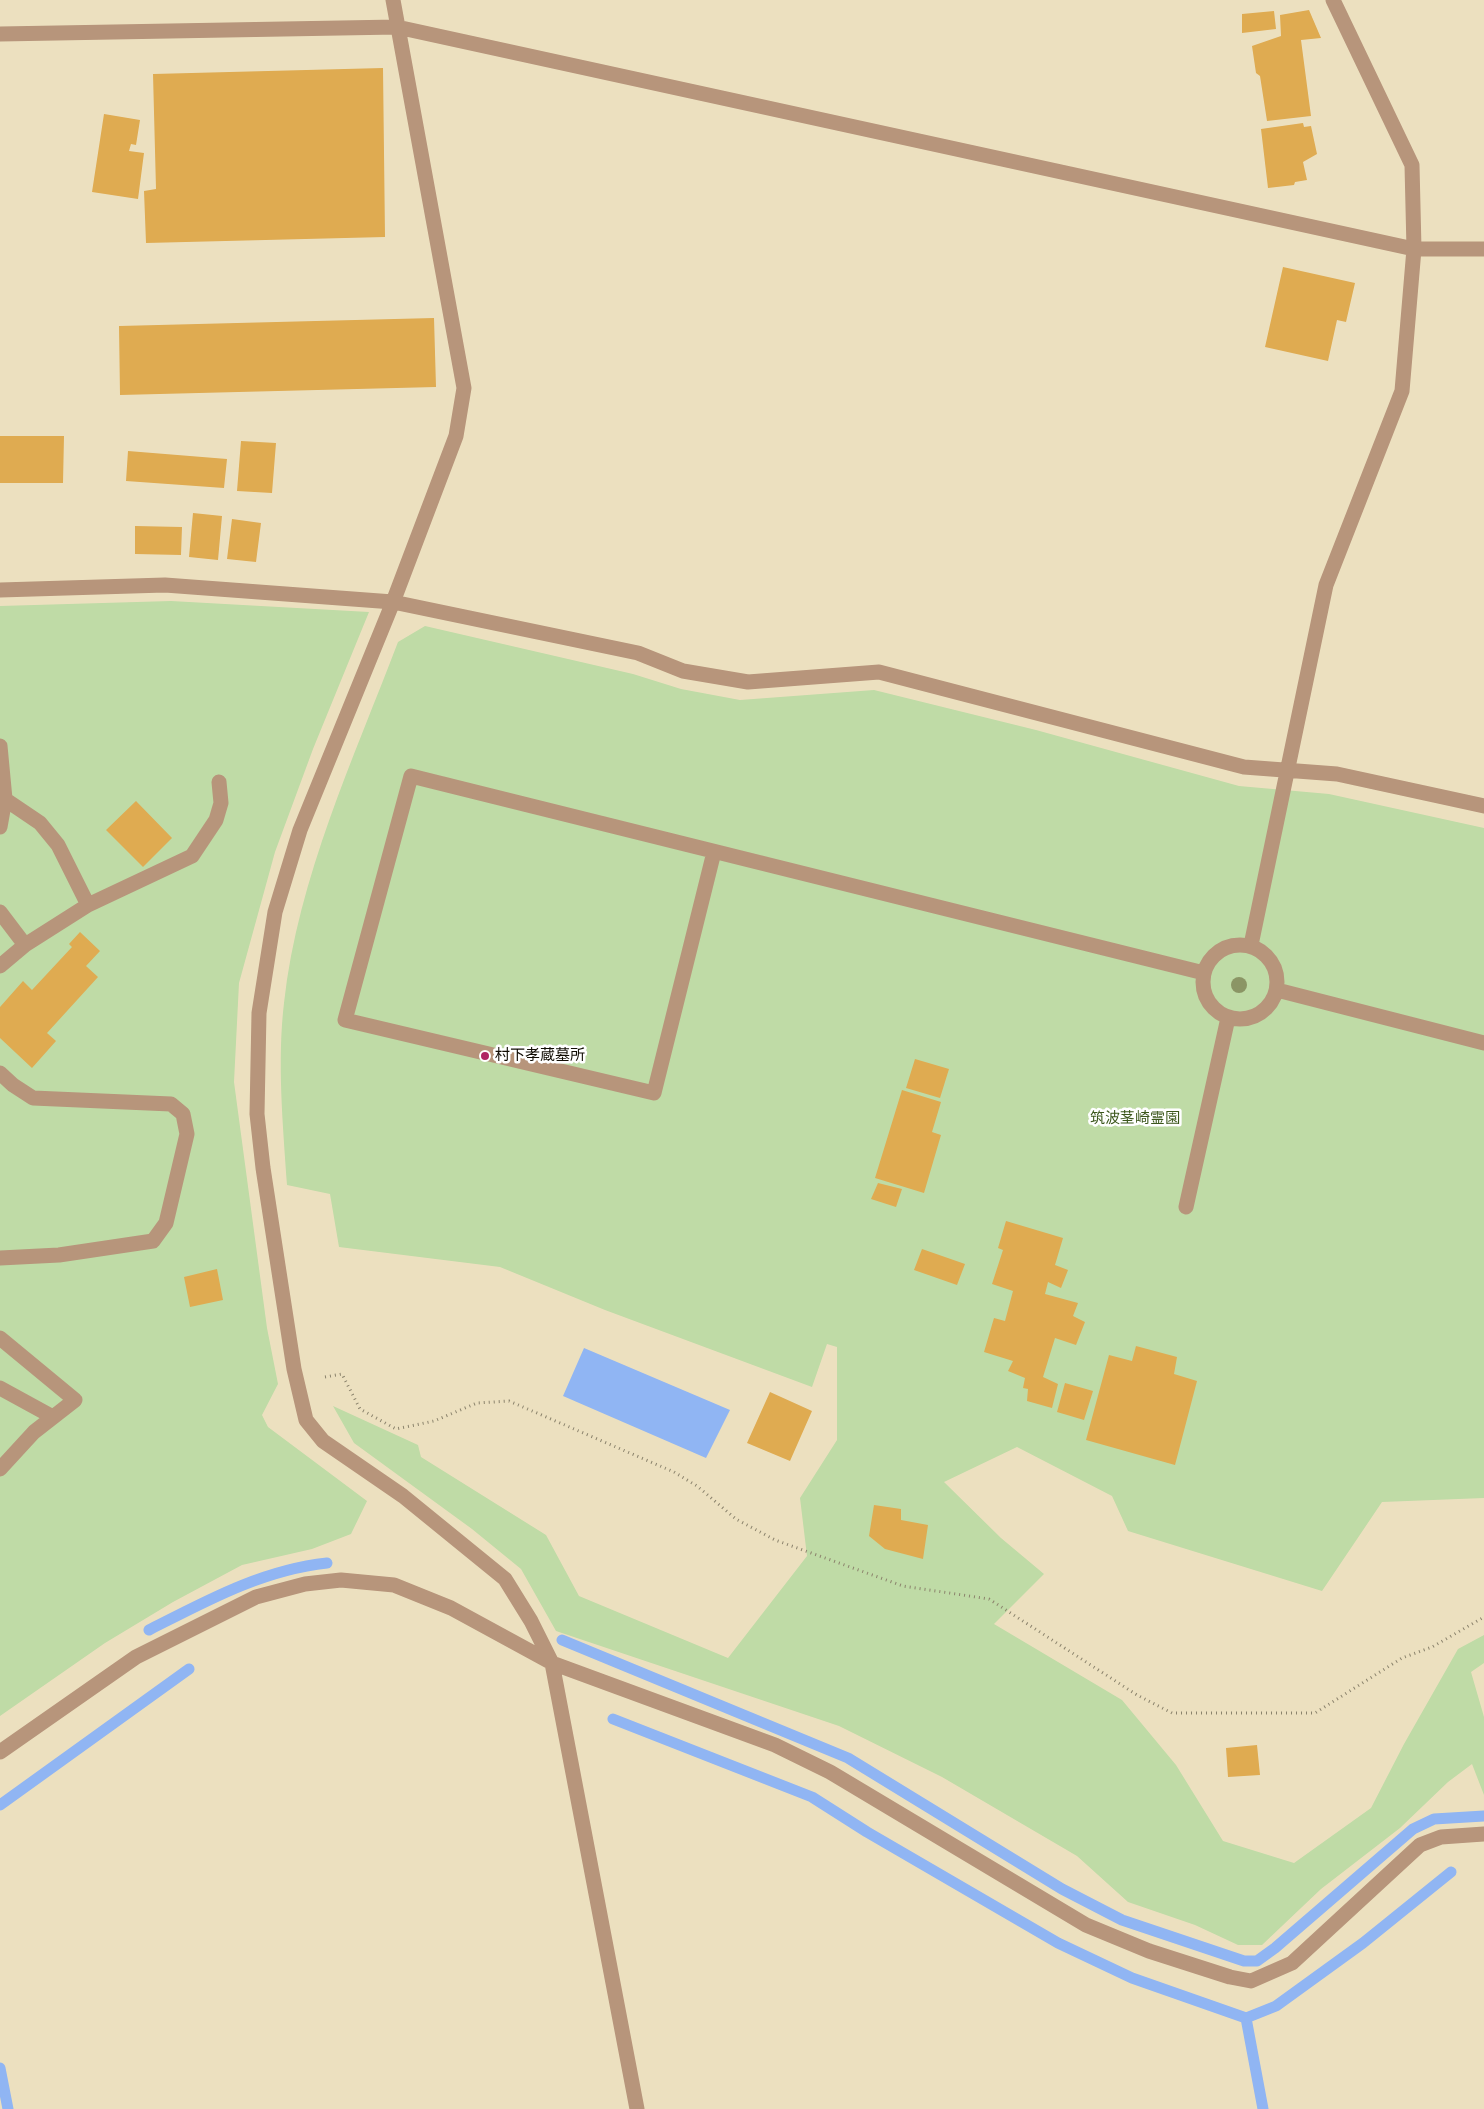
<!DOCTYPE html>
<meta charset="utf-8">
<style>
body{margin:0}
canvas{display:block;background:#ece0bf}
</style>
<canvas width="1484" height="2109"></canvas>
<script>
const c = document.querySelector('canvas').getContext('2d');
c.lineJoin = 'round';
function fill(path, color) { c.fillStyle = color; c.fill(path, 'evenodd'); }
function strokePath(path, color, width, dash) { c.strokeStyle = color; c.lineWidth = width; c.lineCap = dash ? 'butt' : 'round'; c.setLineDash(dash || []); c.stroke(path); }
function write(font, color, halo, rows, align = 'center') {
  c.font = font + ' Cabin,"Noto Sans JP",sans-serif'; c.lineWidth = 5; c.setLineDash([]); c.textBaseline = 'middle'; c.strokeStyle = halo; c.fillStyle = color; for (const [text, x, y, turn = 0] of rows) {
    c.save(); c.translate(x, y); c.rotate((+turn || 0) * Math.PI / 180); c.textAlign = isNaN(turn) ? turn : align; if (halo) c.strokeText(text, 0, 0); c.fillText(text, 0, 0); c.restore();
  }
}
fill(new Path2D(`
 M171 601 369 612 313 749 275 852 239 983 234 1082 267 1328 278 1384 262 1415 268 1427 367 1501 351 1534 312 1549 242 1565 173 1602 105 1643 0 1716V606Z
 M425 626 633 674 681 689 740 700 874 690 1036 730 1239 786 1329 794 1484 828V1498L1382 1502 1322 1591 1128 1531 1112 1496 1017 1447 944 1482 1001 1538 1044 1574 994 1624 1122 1700 1176 1765 1223 1841 1294 1863 1371 1808 1404 1744 1458 1649 1484 1635V1663L1471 1672 1484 1717V1795L1472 1764 1448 1782 1400 1828 1321 1889 1262 1945H1238L1195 1925 1128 1902 1077 1856 942 1777 839 1726 556 1631 521 1569 472 1529 354 1443 333 1406 418 1445 421 1457 546 1535 579 1596 728 1658 807 1556 800 1498 837 1440V1347L827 1344 812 1387 605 1310 500 1267 339 1247 330 1194 287 1185C283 1125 277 1062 284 1003 298 877 354 758 398 642Z`), '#bfdba6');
fill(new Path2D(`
 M584 1348 730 1410 706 1458 563 1396Z`), '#90b5f3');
strokePath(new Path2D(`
 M149 1630C206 1601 262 1570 327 1563
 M562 1640 848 1758 1062 1889 1122 1920 1244 1961H1257L1275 1948 1413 1829 1434 1819 1484 1816
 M613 1719 812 1797 867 1832 1058 1943 1132 1978 1246 2018 1276 2006 1363 1943 1451 1872
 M0 1805 189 1669
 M1246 2018 1263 2109
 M0 2068 8 2109`), '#90b5f3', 11);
fill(new Path2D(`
 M1309 10 1321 38 1301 40 1311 116 1267 121 1260 76 1256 73 1252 46 1281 36 1280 15Z
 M1274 11 1276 29 1242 33V14Z
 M383 68 385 237 146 243 144 191 156 189 153 74Z
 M104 114 140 120 136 145 131 144 129 151 144 153 138 199 92 192Z
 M1303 123 1304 127 1311 126 1317 154 1303 162 1307 180 1295 182 1294 185 1268 188 1261 129Z
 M1283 267 1355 283 1346 322 1337 320 1328 361 1265 347Z
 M434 318 436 387 120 395 119 326Z
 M0 436H64L63 483H0Z
 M241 441 276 443 272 493 237 491Z
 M128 451 227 459 224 488 126 481Z
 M193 513 222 516 218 560 189 557Z
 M232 519 261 523 256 562 227 559Z
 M135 526 182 527 181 555 135 554Z
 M136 801 172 838 143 867 106 830Z
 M80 932 100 951 86 966 98 977 47 1033 56 1041 32 1068 0 1038V1007L23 981 32 990 72 947 69 944Z
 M915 1059 949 1069 940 1098 906 1088Z
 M902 1090 941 1102 932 1132 941 1135 924 1193 875 1178Z
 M878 1183 902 1189 896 1207 871 1199Z
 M1006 1221 1063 1238 1055 1265 1068 1270 1061 1288 1048 1282 1045 1294 1078 1303 1073 1316 1085 1322 1076 1345 1055 1338 1043 1377 1058 1384 1052 1408 1027 1401 1028 1389 1023 1388 1025 1378 1008 1371 1013 1361 984 1352 994 1318 1005 1321 1013 1291 992 1284 1003 1250 998 1248Z
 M922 1249 965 1264 957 1285 914 1270Z
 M217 1269 223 1300 190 1307 184 1277Z
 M1136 1346 1177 1357 1174 1374 1197 1381 1175 1465 1086 1440 1109 1355 1132 1361Z
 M1065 1383 1093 1391 1084 1420 1057 1412Z
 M770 1392 812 1411 790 1461 747 1443Z
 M874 1505 901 1509V1520L928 1525 923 1559 885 1549 869 1536Z
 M1257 1745 1260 1775 1228 1777 1226 1748Z`), '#dfab51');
strokePath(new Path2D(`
 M325 1377 342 1374 360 1409 396 1429 434 1421 477 1403 509 1401 674 1472 697 1486 736 1519 775 1540 903 1586 989 1599 1137 1695 1172 1713H1315L1402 1658 1432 1647 1484 1617`), '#8b836c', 3, [1, 4]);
strokePath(new Path2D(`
 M393 0 464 388 456 436 393 602 300 830 275 912 259 1013 257 1114 263 1168 281 1285 294 1369 306 1420 323 1441 403 1496 505 1579 531 1621 552 1663 637 2109
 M0 34 397 27 1414 249H1484
 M0 590 165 585 393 602 638 653 683 671 748 682 879 672 1244 767 1337 774 1484 806
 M0 746 5 799 0 827
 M0 796 40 823 58 845 88 905
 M714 852 654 1093 345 1020 411 776 1204 973
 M0 912 25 945
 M1203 982a37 37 0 1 1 74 0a37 37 0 1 1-74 0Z
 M1251 945 1326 585 1402 391 1414 249 1412 165 1333 0
 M0 966 25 945 88 905 192 856 216 820 221 803 219 782
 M1277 990 1484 1043
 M0 1073 13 1085 33 1098 171 1104 183 1114 187 1134 166 1223 153 1241 59 1255 0 1258
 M1186 1207 1228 1018
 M0 1338 75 1400 34 1432 0 1469
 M0 1388 53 1417
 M0 1752 136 1657 256 1597 305 1584 341 1580 394 1585 451 1608 552 1663 775 1745 830 1772 1086 1925 1149 1951 1230 1977 1251 1981 1292 1963 1420 1845 1441 1837 1484 1834`), '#b7957b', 15);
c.fillStyle = '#8b9565';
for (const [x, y] of [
 [1239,985]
]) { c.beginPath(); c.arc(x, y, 8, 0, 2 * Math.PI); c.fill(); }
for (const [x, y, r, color] of [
 [485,1056,5,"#b02564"]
]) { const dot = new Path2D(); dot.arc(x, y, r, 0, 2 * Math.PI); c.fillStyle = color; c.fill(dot); strokePath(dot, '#fff', 2); }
write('15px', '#100c03', '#fff', [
 ["村下孝蔵墓所",495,1056]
], 'left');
write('15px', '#3c571c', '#fff', [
 ["筑波茎崎霊園",1135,1119]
]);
</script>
